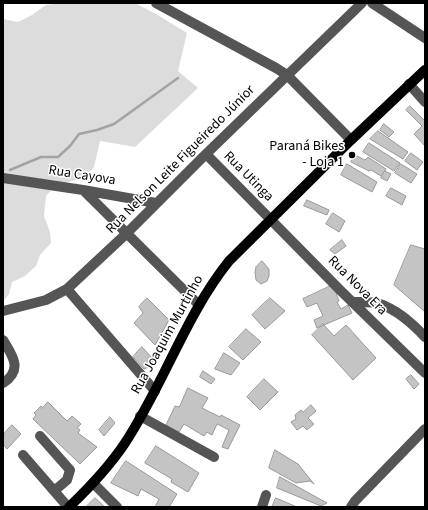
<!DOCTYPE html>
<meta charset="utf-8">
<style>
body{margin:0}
#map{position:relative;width:428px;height:510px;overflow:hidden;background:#fff;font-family:"Source Sans 3",sans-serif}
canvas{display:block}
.frame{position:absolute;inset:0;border:4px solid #000;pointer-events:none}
</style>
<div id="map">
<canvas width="428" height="510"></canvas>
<div class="frame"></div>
</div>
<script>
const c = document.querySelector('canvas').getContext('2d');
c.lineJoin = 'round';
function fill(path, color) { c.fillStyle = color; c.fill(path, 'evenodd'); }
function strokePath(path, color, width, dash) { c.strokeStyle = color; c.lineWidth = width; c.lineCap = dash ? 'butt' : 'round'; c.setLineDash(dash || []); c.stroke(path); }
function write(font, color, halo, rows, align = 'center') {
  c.font = font + ' "Source Sans 3",sans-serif'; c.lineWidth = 3; c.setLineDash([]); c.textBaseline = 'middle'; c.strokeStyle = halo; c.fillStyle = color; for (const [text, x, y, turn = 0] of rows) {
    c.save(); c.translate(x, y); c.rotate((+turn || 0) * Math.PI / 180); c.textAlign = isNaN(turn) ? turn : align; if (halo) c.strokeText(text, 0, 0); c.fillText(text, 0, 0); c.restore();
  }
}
fill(new Path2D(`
 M62 3H135L156 14 187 33 178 71 198 88 135 147 100 141 94 167 84 178 56 185 46 196 44 216 50 232 51 243 40 255 36 266 25 276 12 282 9 294 3 302V19L18 22 32 15 46 5Z`), '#dcdcdc');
strokePath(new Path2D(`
 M10 170 41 157H58L70 146 79 134 97 130 114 124 178 78`), '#a3a3a3', 2.5);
const building = new Path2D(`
 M410 106 425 121V146L414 134 422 126 406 110Z
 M384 124 394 132 389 137 380 130Z
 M378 131 408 152 403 159 370 139Z
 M369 143 400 163 394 171 363 152Z
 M411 153 423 162 417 170 405 161Z
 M355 155 365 160 368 157 386 169 381 176 371 170 369 171 351 162Z
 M347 164 377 182 372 192 341 175Z
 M401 164 417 174 411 183 395 173Z
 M385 171 391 174 387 181 381 178Z
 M391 188 406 196 402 205 386 196Z
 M307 200 329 210 327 215 304 206Z
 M333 213 345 221 339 232 326 224Z
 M342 240 346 246 335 254 330 250Z
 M411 245 425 249V312L394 285Z
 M262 261 269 269V276L267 281 261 284 256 280 255 272 256 267Z
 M337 283 341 291 336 293 339 301 337 302 341 309 348 305 352 313 317 328 314 320 323 316 317 303 307 307 303 299Z
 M147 298 169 320 155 345 134 323 143 313 139 307Z
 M270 298 285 311 265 329 252 315Z
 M323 324 334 336 346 325 376 358 353 380 312 335Z
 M246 329 261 342 243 360 229 347Z
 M142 347 154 360 149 367 144 369 133 357Z
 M224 353 240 363 231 375 215 369Z
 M203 371 215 379 211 384 200 377Z
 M411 375 419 384 414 389 406 379Z
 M264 379 278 392 260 410 247 397Z
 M188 388 208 398 202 408 220 417 221 415 240 425 228 449 222 447 229 430 217 424 212 435 207 432 204 436 184 424 179 432 166 425 175 406 179 407Z
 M48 402 67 421 72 416 81 424 77 428 80 430 78 433 97 447 80 464 33 419 36 415 34 413 41 406 42 408Z
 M311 405 316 411 308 418 314 424 307 430 303 426 297 430 291 422 296 419 295 415 301 410 303 412Z
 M110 417 115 423 104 436 99 430Z
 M12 425 21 434 7 449 3 444V435Z
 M156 446 199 473 188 492 171 482 172 479 145 463Z
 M275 450 298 464 314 484 310 481 296 483 269 468Z
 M126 461 177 494 169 507H155L159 499 141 489 138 496 111 483Z
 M280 477 327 503 321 506 277 488Z
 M95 498 105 507H86Z
 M276 498 297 507H272Z`);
fill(building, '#c4c4c4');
strokePath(building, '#999', 1);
strokePath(new Path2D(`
 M156 3 276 68 287 75 351 140
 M372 3 425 38
 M409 84 425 102
 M206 154 341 291 425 373
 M3 178 83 190 156 203
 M83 190 199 305
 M67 289 155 391
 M352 302C361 302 372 301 380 304 397 310 413 324 425 337
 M3 311 46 300 67 289 126 234 206 154 362 3
 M3 340C13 356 23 370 3 383
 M140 416 214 457
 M40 436 70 470 67 480 54 491
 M23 455 68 507
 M93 483 117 507
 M262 507 266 495
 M351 507 355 501 425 429`), '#555', 10);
strokePath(new Path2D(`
 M69 507C90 487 109 467 125 443 164 384 185 316 229 261L351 140 425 70`), '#000', 10);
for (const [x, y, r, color] of [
 [352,155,4,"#000"]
]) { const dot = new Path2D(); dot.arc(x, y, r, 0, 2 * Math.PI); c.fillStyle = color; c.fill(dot); strokePath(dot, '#fff', 1.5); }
write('14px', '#000', '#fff', [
 ["Paraná Bikes",344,147],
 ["- Loja 1",344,163]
], 'right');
write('14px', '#000', '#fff', [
 ["Rua Nelson Leite Figueiredo Júnior",181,160,-45],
 ["Rua Cayova",82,176,9],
 ["Rua Utinga",248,177,45],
 ["Rua Nova Era",357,286,45],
 ["Rua Joaquim Murtinho",168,335,-61]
]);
</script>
